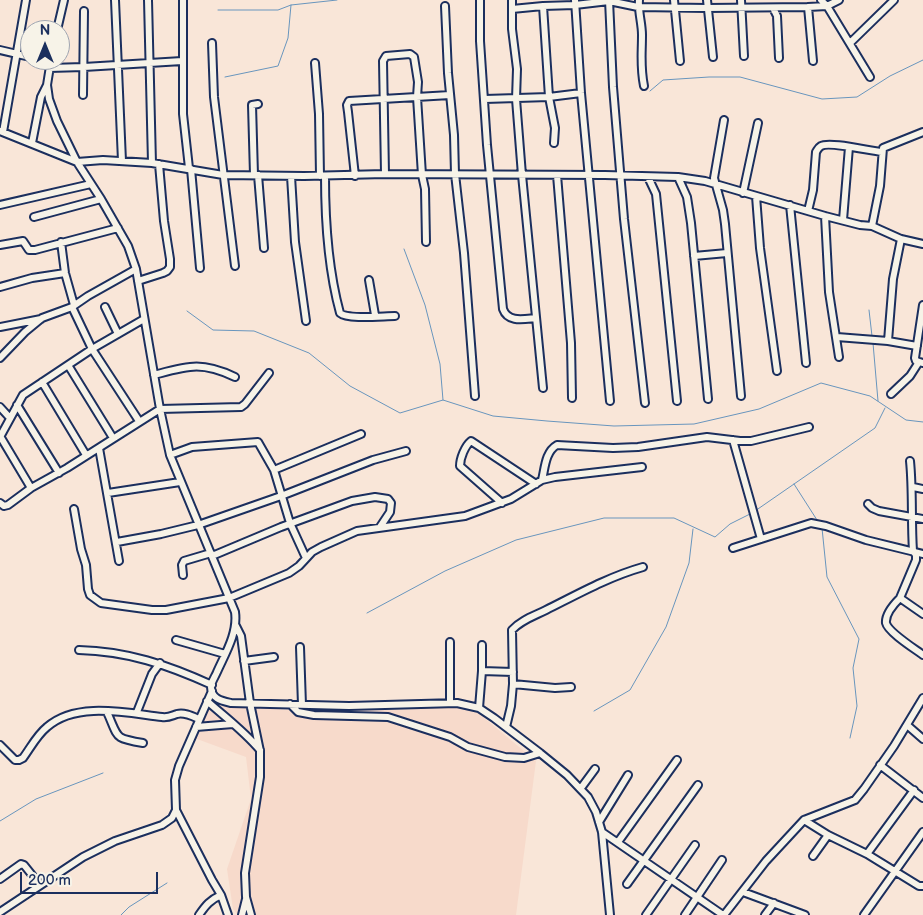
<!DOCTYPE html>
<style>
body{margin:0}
#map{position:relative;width:923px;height:915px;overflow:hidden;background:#f9e6d8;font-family:"Balsamiq Sans",sans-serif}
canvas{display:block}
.north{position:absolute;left:20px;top:20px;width:50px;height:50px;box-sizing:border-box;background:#f7f3e8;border:1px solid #9fa5b1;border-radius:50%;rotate:0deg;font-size:14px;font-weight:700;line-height:20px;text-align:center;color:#1b2f5e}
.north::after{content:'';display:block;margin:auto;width:18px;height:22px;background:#1b2f5e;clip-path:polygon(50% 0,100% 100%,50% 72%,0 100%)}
.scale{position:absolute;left:20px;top:872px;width:138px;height:22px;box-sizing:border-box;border:2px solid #1b2f5e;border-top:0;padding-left:6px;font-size:15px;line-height:18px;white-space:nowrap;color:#1b2f5e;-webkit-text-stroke:4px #f7f3e8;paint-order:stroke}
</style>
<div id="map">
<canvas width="923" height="915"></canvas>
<div class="north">N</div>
<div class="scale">200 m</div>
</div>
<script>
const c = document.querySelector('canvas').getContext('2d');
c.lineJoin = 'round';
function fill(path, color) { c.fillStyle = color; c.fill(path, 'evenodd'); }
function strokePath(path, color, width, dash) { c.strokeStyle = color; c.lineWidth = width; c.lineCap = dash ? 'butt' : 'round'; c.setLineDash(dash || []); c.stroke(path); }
fill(new Path2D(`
 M211 699 226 706 325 712 455 706 477 712 536 761 516 915H238L233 909 227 869 251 799 246 757 197 739Z`), '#f7dacb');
strokePath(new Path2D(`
 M218 10H278L291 5 337 0
 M225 77 278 66 288 38 291 5
 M650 91 663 80 709 77H740L822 99 857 97 890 76 923 60
 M404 249 425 305 440 364 443 400
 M869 310 872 336
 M187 311 213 330 254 331 309 353 350 386 400 413 443 400 493 416 547 421 614 426 694 424 759 409 821 383 870 396 906 420 923 422
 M873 343 878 401
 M794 484 817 520
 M755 511 875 428 885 408
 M822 528 827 577 859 639 853 668 857 706 850 738
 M367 613 445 571 516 540 604 518H674L715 537 730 524 752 513
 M594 711 630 690 666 627 689 563 693 529
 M0 821 36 799 103 773
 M121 915 129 907 167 883`), '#6895bd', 1);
const minor = new Path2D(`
 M115 0 122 161
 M148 0 152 163
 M183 0V114L189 168
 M480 0V41L487 145 503 309C508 323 524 319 536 318
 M512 0V29L517 69 516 99 522 175 543 388
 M575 0 581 93 610 401
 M609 0 613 87 624 219 645 403
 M639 0C638 12 642 23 642 35 642 54 640 66 644 86
 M674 0 680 61
 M707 0 713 57
 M741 0 744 56
 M821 0 827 6 870 77
 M445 6 448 73 454 135 455 174 464 253 475 396
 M543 6 549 97 555 128 554 143
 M808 7 813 61
 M773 8 777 16 779 58
 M512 9 543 6 575 5 609 1 638 7 707 8 808 7 827 6 839 0
 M57 30 64 0
 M212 43 214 97 235 266
 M850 43 894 0
 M0 50 30 57
 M51 60 47 85 49 99 57 121 77 162 101 199 128 246 136 269 160 409 170 455 235 612C238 633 225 654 217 672 215 677 211 682 211 687 211 699 222 701 231 703L349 706 457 703 479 708 494 718 540 753 567 775 588 797 596 812 602 832 610 915
 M315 63 319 114 320 176
 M49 68 84 67 182 61
 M83 95 84 11
 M485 99 549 97 581 93
 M724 120 714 178 723 210 725 224 741 396
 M0 131 77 162 103 160 152 163 223 175 304 176 385 174 605 175 678 177 705 181 825 216 860 225 872 226 901 239 923 244
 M3 132 26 0
 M32 143 41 97 47 85
 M191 169 200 268
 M385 174 383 61 386 56 410 54 414 57 418 82 417 97 422 175 425 189 426 242
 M254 175 252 105 258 104
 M258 175 264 248
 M557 175 571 343 572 398
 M291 176 295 242 306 321
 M325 176C325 221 328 269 340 313 348 320 383 316 395 316
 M355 176 348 112 347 105 349 101 450 95
 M648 177 656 194 677 401
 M678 177 687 197 691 223 708 399
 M743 193 758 123
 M756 196 760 248 777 371
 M0 205 91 184
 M790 205 806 363
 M808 211 813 190 816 152C818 149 818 148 821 146 829 141 870 151 882 152
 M825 216 829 292 839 357
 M34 217 101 199
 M843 220 849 147
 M872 226 880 186 883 148 923 132
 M61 242 65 273 74 305
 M0 245 23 241 29 250H35L118 228
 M694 256 727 253
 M369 280 375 315
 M138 281 163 273 167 271 170 267V259L164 221 159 164
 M0 287 32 278 65 273
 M923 305 915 358 916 361 923 363
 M72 307 92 349 139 421
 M105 307 118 334
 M0 327 41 319
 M837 337 888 341 917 346
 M888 341 893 279 901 239
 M0 358 25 332 42 318 72 307 88 296 136 269
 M68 365 113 438
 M154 375C188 366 201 361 235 377
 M42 382 86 455
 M891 394 910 376 919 362
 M17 405 59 473
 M0 407 10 418
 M0 436 31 488
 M0 437 23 395 92 349 144 319
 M733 440 761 539
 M99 448 119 561
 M170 455 192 447 258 442 274 470 290 523 306 558
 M910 461C913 491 911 521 913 551L916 555V560L900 598 923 614
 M274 470 361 434
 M542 480C545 468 545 452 557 445L613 448 638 447 707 437 740 441H751L809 427
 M913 487 923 489
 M108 493 180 482
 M0 503 4 506 8 505 31 488 67 468 160 409 241 407 245 404 269 373
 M502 503 460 466C460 458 465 446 471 441L536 484
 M868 504 872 508 879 511 923 519
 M74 509 81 549 86 565 88 589 90 595 101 603 152 610H166L229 598 289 573 299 566 312 552 321 547 357 531 465 516 511 499 542 480 555 477 642 467
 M117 542 161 534 198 525 281 496 373 460 406 451
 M733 548 811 523 826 526 866 540 923 554
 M212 556 281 527 352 501 375 497 388 499 391 503 390 512 380 527
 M183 575 182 565 184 561 211 553
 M900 598C894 604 885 614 886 623 888 632 915 649 923 655
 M236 626 241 636 250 703 260 751V777L245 873 246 897 251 915
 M176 640 225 654
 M450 642V703
 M300 647 302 705
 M79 650C127 651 168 665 212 685
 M244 661 274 657
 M482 671 513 672
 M513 684 555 688 571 687
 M207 701C225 717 244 731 260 750
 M290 704 298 712 314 715 388 717 450 737 468 747 505 757 524 758 540 753
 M479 708 482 671V645
 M107 712C119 738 113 738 143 743
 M137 712 152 674 160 663
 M907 725 923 739
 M196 727 233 724
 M506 727 511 706 513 684 512 630C521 620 534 616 546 610 578 594 608 577 643 567
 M0 745 15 760H19L23 758C31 747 37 735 47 727 76 701 127 713 162 717 168 718 171 716 177 714 184 712 192 716 199 719
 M880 765 923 798
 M581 788 595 769
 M176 810 212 880 221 895 228 915
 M804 820 828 835 867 854 919 886H923
 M599 822 628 775
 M602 832 723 915
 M618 842 677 760
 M867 854 914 790
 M813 856 828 835
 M0 879 21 864 24 865 40 885
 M627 884 698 785
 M743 892 805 915
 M0 912 83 857 115 841 162 825 172 818 176 810 175 780 179 766 212 691
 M199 915C206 905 210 900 221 895
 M242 915 246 899
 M646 915 695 845
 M685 915 722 860
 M724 915 766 861 804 820 855 800 864 789 894 746 923 698
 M765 915 774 903
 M864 915 923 832`);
strokePath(minor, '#1b2f5e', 10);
strokePath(minor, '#f7f3e8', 6);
</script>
